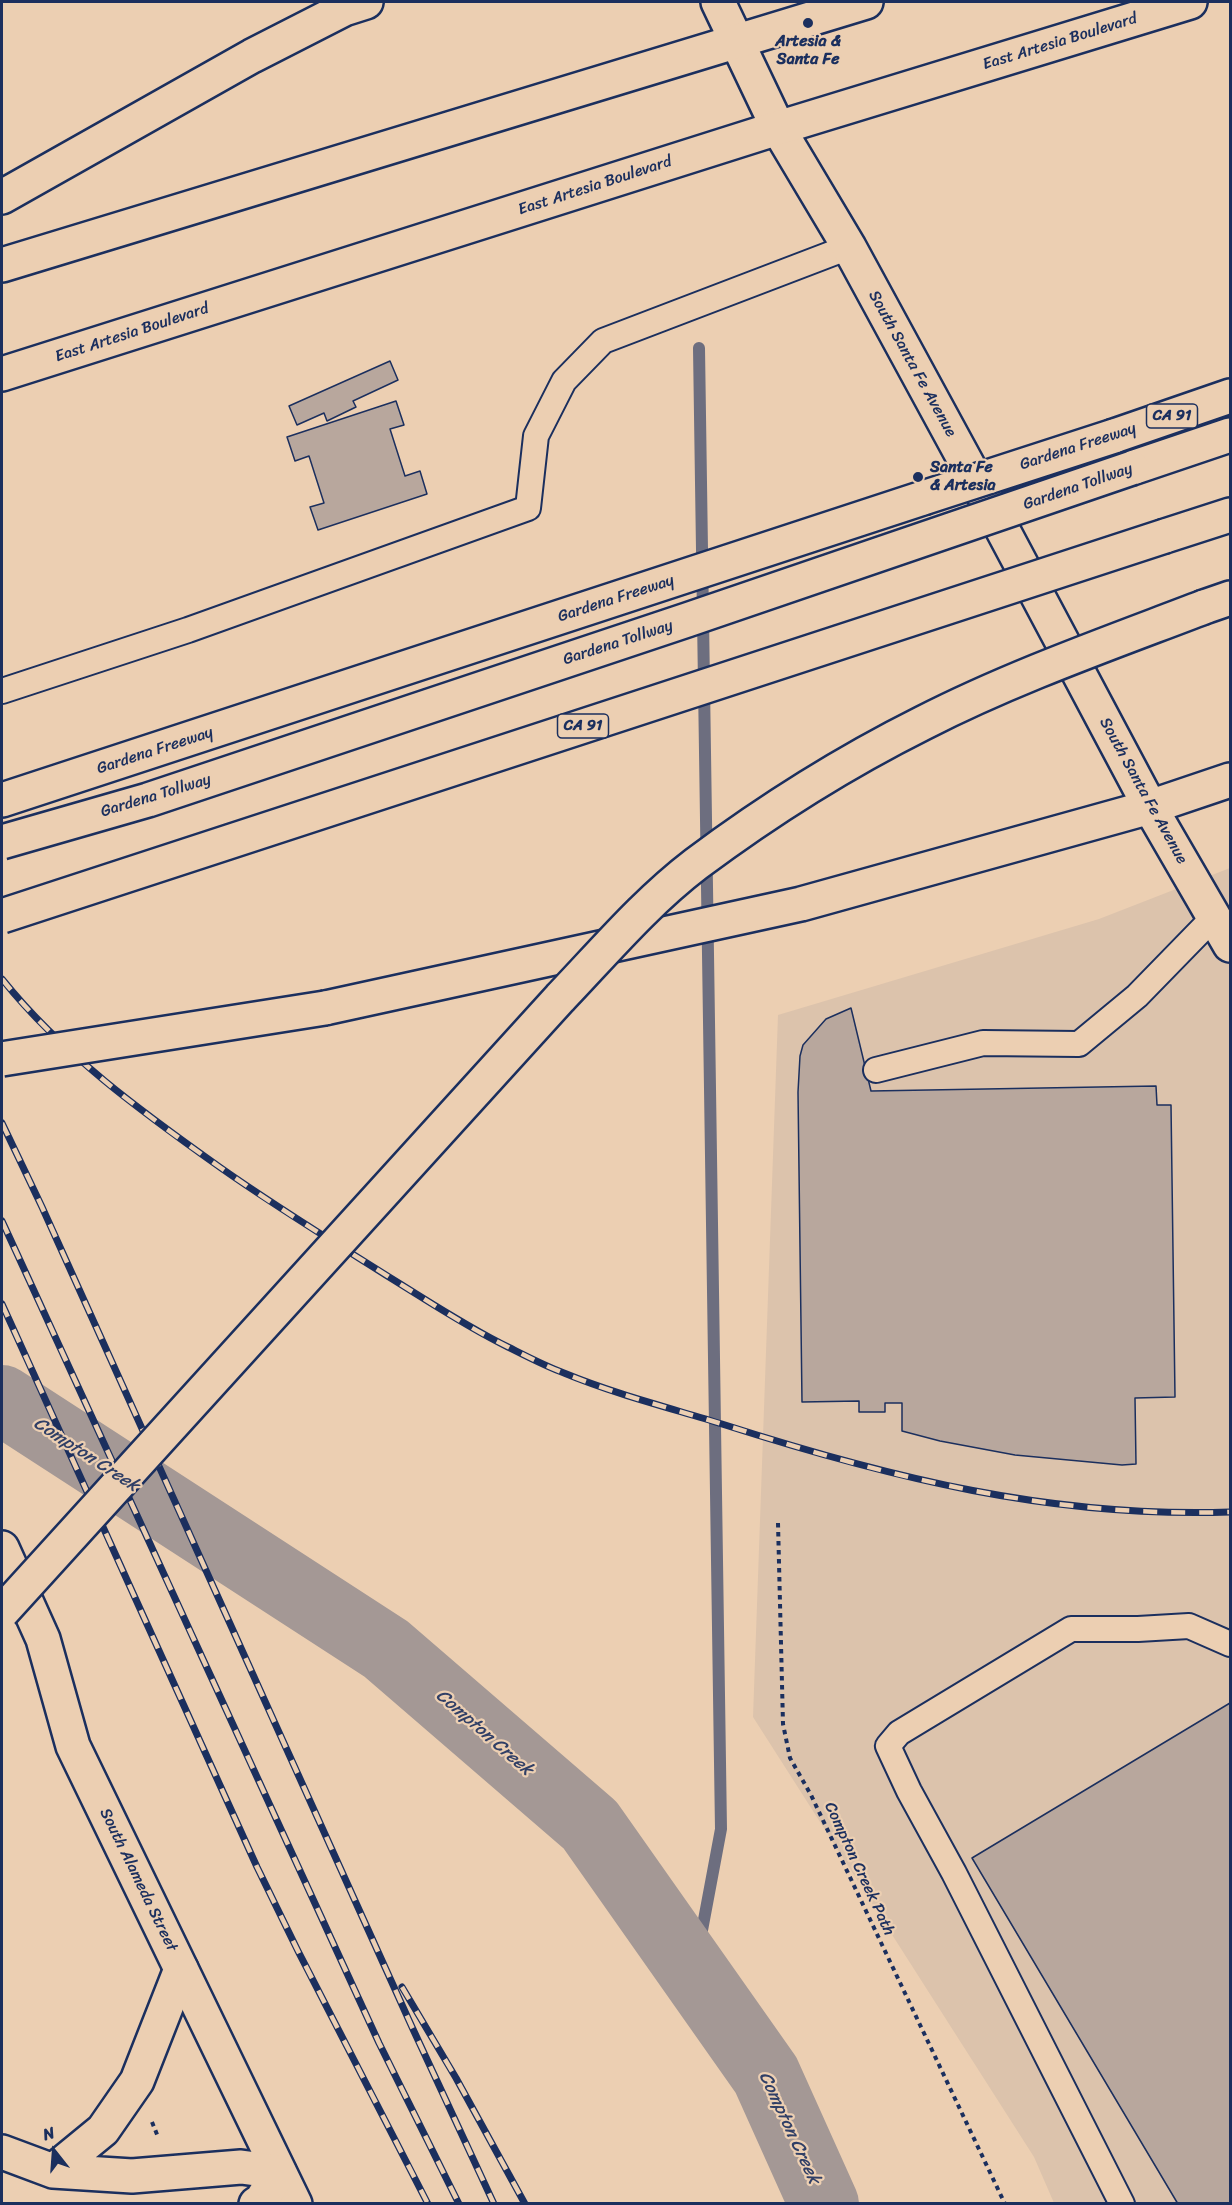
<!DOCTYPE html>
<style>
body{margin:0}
#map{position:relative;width:1232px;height:2205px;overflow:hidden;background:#eccfb2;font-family:Sriracha,sans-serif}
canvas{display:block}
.frame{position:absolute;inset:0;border:3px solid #1b2f5e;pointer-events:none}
.north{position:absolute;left:24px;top:2121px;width:60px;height:60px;-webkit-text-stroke:4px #eccfb2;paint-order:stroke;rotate:343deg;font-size:16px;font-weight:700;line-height:24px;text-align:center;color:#1b2f5e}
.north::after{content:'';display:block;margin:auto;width:21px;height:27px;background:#1b2f5e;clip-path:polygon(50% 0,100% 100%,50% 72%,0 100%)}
</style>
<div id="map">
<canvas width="1232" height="2205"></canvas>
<div class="frame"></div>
<div class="north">N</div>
</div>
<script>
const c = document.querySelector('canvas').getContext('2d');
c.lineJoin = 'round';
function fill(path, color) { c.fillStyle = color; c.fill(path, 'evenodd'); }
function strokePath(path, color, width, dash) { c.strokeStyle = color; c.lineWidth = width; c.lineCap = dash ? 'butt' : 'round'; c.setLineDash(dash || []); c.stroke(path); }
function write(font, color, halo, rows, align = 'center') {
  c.font = font + ' Sriracha,sans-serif'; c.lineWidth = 4.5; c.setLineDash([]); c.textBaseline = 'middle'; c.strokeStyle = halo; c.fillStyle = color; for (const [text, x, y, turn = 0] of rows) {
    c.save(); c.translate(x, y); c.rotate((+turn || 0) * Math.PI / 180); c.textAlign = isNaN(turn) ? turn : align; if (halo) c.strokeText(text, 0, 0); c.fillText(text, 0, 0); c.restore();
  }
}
fill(new Path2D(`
 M1230 868V2203H1054L1034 2157 753 1717 778 1015 1099 919Z`), '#dcc3ac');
strokePath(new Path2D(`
 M694 1973 721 1829 699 348`), '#6d6e7f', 12);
strokePath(new Path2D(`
 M2 1400 386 1649 590 1825 766 2075 824 2204`), '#a49895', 70);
const building = new Path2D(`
 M390 361 398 380 353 401 356 407 327 421 324 413 297 425 289 406Z
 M396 401 404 425 390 429 405 476 420 471 427 494 318 530 310 507 324 503 309 456 295 461 287 437Z
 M851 1008 871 1091 1156 1086 1157 1105H1171L1175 1397 1135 1398 1136 1464 1122 1465 1015 1455 940 1441 902 1431V1403H885V1412H859V1401L802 1402 798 1092 800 1056 803 1045 826 1019Z
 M1230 1703V2204H1178L972 1858Z`);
fill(building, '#b8a79d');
strokePath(building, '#1b2f5e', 1.5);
const service = new Path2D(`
 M2 691 188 630 528 508 536 436 564 381 603 341 849 247
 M876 1070 983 1043 1079 1044 1137 996 1214 917
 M1122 2204 954 1873 909 1791 888 1746 899 1733 1071 1629H1138L1189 1626 1230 1644`);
const secondary = new Path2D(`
 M718 2 778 128 849 247 998 521 1150 807 1230 945`);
const primary = new Path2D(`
 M2 265 866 2
 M2 374 778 128 1190 2
 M2 1548 43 1639 73 1746 295 2204`);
const motorway = new Path2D(`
 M2 197 252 56 344 9 366 2
 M1114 436 1230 396
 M1132 468 1230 435
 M1165 536 1230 515
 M1204 607 1230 598
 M2 800 923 498
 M325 1008 801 904 1150 807 1230 780
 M2 2152 53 2171 132 2176 241 2167 279 2172 261 2201 256 2204
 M53 2171 103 2130 137 2081 181 1969`);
strokePath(service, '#1b2f5e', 28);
strokePath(secondary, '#1b2f5e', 38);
strokePath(primary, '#1b2f5e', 38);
strokePath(motorway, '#1b2f5e', 38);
strokePath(new Path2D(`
 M778 1523 783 1724 790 1758 811 1795 1005 2204
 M152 2122 158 2137`), '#1b2f5e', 4, [4.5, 4.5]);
strokePath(service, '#eccfb2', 24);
strokePath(secondary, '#eccfb2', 33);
strokePath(primary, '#eccfb2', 33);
strokePath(motorway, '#eccfb2', 33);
const rail = new Path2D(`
 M2 979C62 1054 142 1112 221 1168 275 1206 332 1241 389 1277 428 1301 467 1327 508 1347 526 1356 545 1366 564 1373 615 1394 670 1408 722 1424 891 1478 1052 1518 1230 1512
 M2 1123 42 1207 412 2027 494 2204
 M2 1221 379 2043 459 2204
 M2 1304 257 1867 298 1951 428 2204
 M402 1987 456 2078 525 2204`);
strokePath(rail, '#1b2f5e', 7);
strokePath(rail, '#eccfb2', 4.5, [14]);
const motorwayBridge = new Path2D(`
 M923 498 1114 436
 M2 842 148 800 687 620 1132 468
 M2 916 1165 536
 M2 1059 325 1008
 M2 1612 560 998C604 952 645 903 696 864 767 811 843 763 923 723 1013 677 1110 643 1204 607`);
strokePath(motorwayBridge, '#1b2f5e', 38, []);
strokePath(motorwayBridge, '#eccfb2', 33);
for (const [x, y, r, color] of [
 [808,23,6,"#1b2f5e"],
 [918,477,6,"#1b2f5e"]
]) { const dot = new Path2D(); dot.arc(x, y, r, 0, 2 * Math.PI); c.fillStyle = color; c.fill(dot); strokePath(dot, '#eccfb2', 2); }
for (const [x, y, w] of [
 [1172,416,51],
 [583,726,51]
]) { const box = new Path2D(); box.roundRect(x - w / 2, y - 12, w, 24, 4.5); c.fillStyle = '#eccfb2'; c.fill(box); strokePath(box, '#1b2f5e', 1.5); }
write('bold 15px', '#1b2f5e', null, [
 ["CA 91",1172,416],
 ["CA 91",583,726]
]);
write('bold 16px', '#1b2f5e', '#eccfb2', [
 ["Artesia &",808,42],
 ["Santa Fe",808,60],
 ["Santa Fe",930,468,"left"],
 ["& Artesia",930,486,"left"]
]);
write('16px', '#1b2f5e', '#eccfb2', [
 ["East Artesia Boulevard",1060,42,-17],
 ["East Artesia Boulevard",595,186,-18],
 ["East Artesia Boulevard",132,333,-18],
 ["South Santa Fe Avenue",912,364,61],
 ["Gardena Freeway",1078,447,-18],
 ["Gardena Tollway",1078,487,-19],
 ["Gardena Freeway",616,599,-18],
 ["Gardena Tollway",618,643,-18],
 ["Gardena Freeway",155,751,-18],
 ["South Santa Fe Avenue",1143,791,61],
 ["Gardena Tollway",156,796,-17],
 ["Compton Creek Path",859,1869,65],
 ["South Alameda Street",138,1880,64]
]);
write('italic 18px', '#303f66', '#eccfb2', [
 ["Compton Creek",86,1455,33],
 ["Compton Creek",484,1733,41],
 ["Compton Creek",789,2128,65]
]);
</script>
